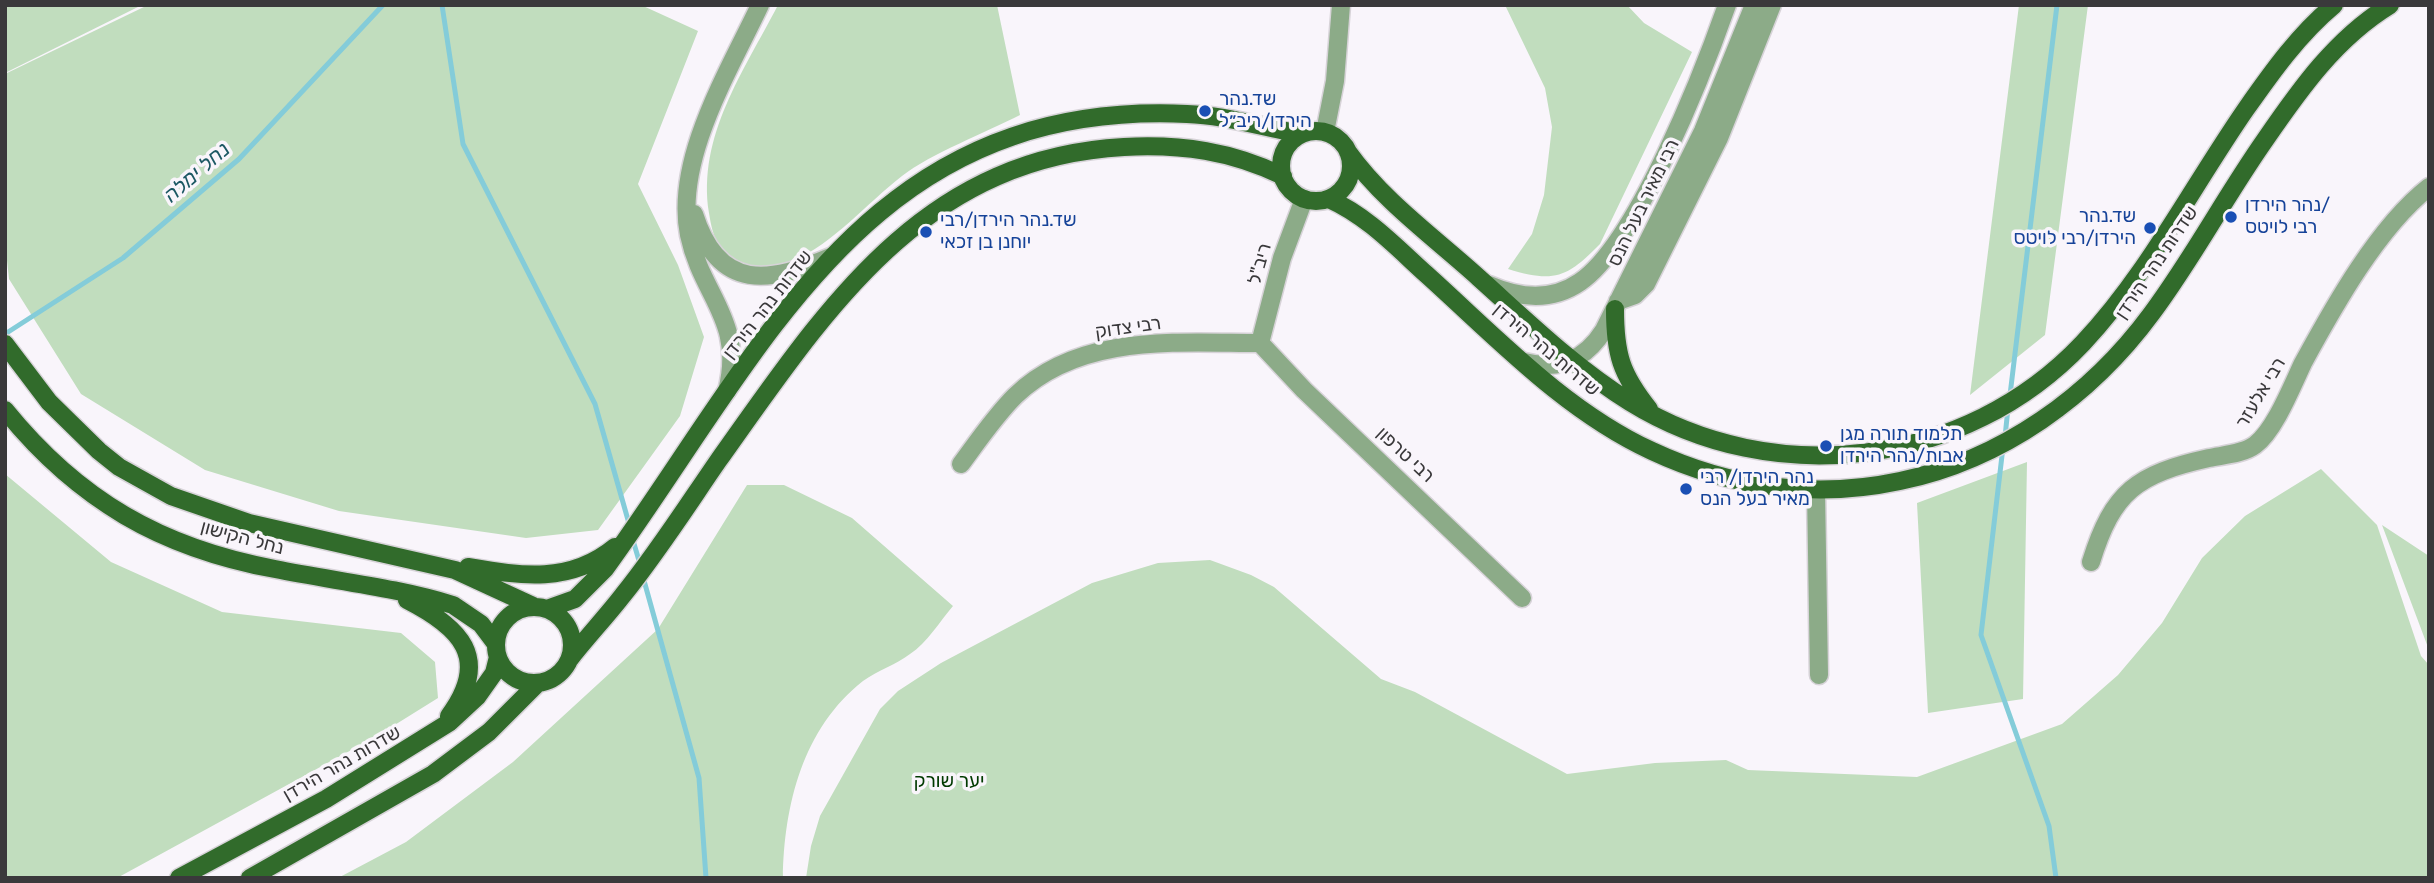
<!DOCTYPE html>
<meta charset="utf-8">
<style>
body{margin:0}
#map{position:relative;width:2434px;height:883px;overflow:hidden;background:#f9f5fb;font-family:Rubik,sans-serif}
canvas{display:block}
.frame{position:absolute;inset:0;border:7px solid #3a393b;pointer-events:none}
</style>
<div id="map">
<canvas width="2434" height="883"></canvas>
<div class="frame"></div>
</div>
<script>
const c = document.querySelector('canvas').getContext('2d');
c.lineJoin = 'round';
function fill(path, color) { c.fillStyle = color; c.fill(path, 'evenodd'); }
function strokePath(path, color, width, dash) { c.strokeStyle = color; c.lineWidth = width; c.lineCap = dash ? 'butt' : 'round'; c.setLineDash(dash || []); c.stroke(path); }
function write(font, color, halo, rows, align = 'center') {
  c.font = font + ' Rubik,"Noto Sans Hebrew",sans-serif'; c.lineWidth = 7; c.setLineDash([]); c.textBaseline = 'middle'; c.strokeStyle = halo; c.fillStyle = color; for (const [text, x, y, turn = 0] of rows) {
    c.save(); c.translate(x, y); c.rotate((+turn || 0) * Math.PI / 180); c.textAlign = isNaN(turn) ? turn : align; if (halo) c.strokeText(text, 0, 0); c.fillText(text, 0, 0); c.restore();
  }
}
fill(new Path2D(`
 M5 5H142L5 73Z
 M148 5H641L698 31 638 184 678 265 704 337 680 416 598 530 526 538 339 511 205 470 81 394 9 279 5 242V74Z
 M778 5H997L1020 115C987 132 930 154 902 176 867 203 834 243 793 261 774 270 743 271 728 255 714 242 712 231 709 213 697 136 744 71 778 5Z
 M1505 5H1627L1644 23 1692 52 1600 244C1567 278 1554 283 1508 269L1532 234 1544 195 1552 127 1545 88Z
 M2019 5H2088L2045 335 1970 395Z
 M2027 462 2023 699 1928 713 1917 503Z
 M2321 469 2377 525 2421 656 2429 665V878H806L811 846 820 816 880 709 898 691 941 663 1092 583 1158 563 1210 560 1251 575 1274 587 1381 679 1415 692 1567 774 1655 763 1726 760 1748 770 1917 777 2062 724 2118 675 2162 623 2202 558 2245 516Z
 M5 474 111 562 222 612 401 633 435 662 438 698 377 736 117 878H5Z
 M747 485H784L852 518 953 606C940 621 927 643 910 654 896 665 878 670 863 681 803 728 784 805 783 878H338L406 842 513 762 658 629Z
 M2382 525 2429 556V650Z`), '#c1ddbe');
strokePath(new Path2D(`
 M442 5 463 144 595 404 630 527
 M5 334 123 258 239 159 383 5
 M2010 395 2057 5
 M2005 437 2008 408
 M2003 447 1981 635 2049 826 2056 878
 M632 537 640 564
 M643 577 699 778 706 878`), '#84ccd9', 5);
const minor = new Path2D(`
 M1325 132 1335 81 1341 5
 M694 214C719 293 770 283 833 256
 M1489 285C1519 298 1551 302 1580 282 1637 243 1703 73 1727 5
 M1618 301 1635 295 1646 284 1719 138 1772 5
 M1260 343 1304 390 1522 598
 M1260 343 1282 258 1304 199
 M1524 362C1559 371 1585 360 1604 330L1703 131 1754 5
 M727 391C745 320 702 297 689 235 674 160 729 71 760 5
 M961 464C978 441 995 416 1015 396 1080 333 1177 343 1260 343
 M1816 491 1819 675
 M2091 562C2113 491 2137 474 2209 458 2223 455 2243 454 2255 445 2275 430 2292 386 2303 363 2334 306 2378 227 2429 187`);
const major = new Path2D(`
 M1281 166a35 35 0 1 1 70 0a35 35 0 1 1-70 0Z
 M1348 152C1383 201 1435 238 1479 278 1527 321 1575 368 1630 402 1774 491 1966 467 2083 343 2148 274 2192 187 2246 109 2272 72 2299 34 2334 5
 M1329 199C1367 216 1395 246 1426 274 1496 337 1565 411 1652 451 1731 488 1816 499 1900 481 2002 460 2091 396 2152 313 2193 258 2225 197 2265 140 2300 89 2336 38 2390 5
 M1615 309C1615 354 1621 374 1649 409
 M5 344 49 402 99 451 119 467 171 496 249 523 455 570 533 606
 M5 410C78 500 161 548 275 569 334 581 395 587 453 605L481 624 496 644
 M468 567C522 576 570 584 615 547
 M407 600C460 627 492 658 449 716
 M496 645a38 38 0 1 1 76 0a38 38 0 1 1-76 0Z
 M547 609 575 599 605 569C766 347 867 99 1187 114 1226 115 1263 128 1302 134
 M569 660C586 638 606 617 623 595 657 553 687 506 718 461 825 311 921 158 1124 147 1182 144 1231 151 1283 176
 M179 878 326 799 450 722 477 697 494 673 498 657
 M250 878 433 774 489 732 538 683`);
strokePath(minor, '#d7d3d8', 21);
strokePath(major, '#d7d3d8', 21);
strokePath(minor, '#8cab88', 18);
strokePath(major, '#316b2b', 18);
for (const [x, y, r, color] of [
 [1205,111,7,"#1a4fb4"],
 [2231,217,7,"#1a4fb4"],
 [2150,228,7,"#1a4fb4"],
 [926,232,7,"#1a4fb4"],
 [1826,446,7,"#1a4fb4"],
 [1686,489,7,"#1a4fb4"]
]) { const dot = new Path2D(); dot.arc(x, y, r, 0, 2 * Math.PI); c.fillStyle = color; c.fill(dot); strokePath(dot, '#f9f5fb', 2.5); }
write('19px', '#164399', '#f9f5fb', [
 ["שד.נהר",1219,100],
 ["הירדן/ריב״ל",1219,122],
 ["נהר הירדן/",2245,206],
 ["רבי לויטס",2245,228],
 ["שד.נהר",2136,217,"right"],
 ["הירדן/רבי לויטס",2136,239,"right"],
 ["שד.נהר הירדן/רבי",940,221],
 ["יוחנן בן זכאי",940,243],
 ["תלמוד תורה מגן",1840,435],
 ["אבות/נהר הירדן",1840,457],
 ["נהר הירדן/ רבי",1700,478],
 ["מאיר בעל הנס",1700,500]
], 'left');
write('19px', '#3a393b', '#f9f5fb', [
 ["רבי מאיר בעל הנס",1644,203,-64],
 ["שדרות נהר הירדן",2157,263,-56],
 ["ריב\"ל",1260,264,-74],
 ["שדרות נהר הירדן",768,305,-52],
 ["רבי צדוק",1128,328,-8],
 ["שדרות נהר הירדן",1546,350,40],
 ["רבי אלעזר",2261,393,-59],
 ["רבי טרפון",1405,455,43],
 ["נחל הקישון",242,538,15],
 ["שדרות נהר הירדן",342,764,-30]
]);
write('19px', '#003a00', '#f9f5fb', [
 ["יער שורק",949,782]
]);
write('italic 21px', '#1c5863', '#f9f5fb', [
 ["נחל ימלה",197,173,-41]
]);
</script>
